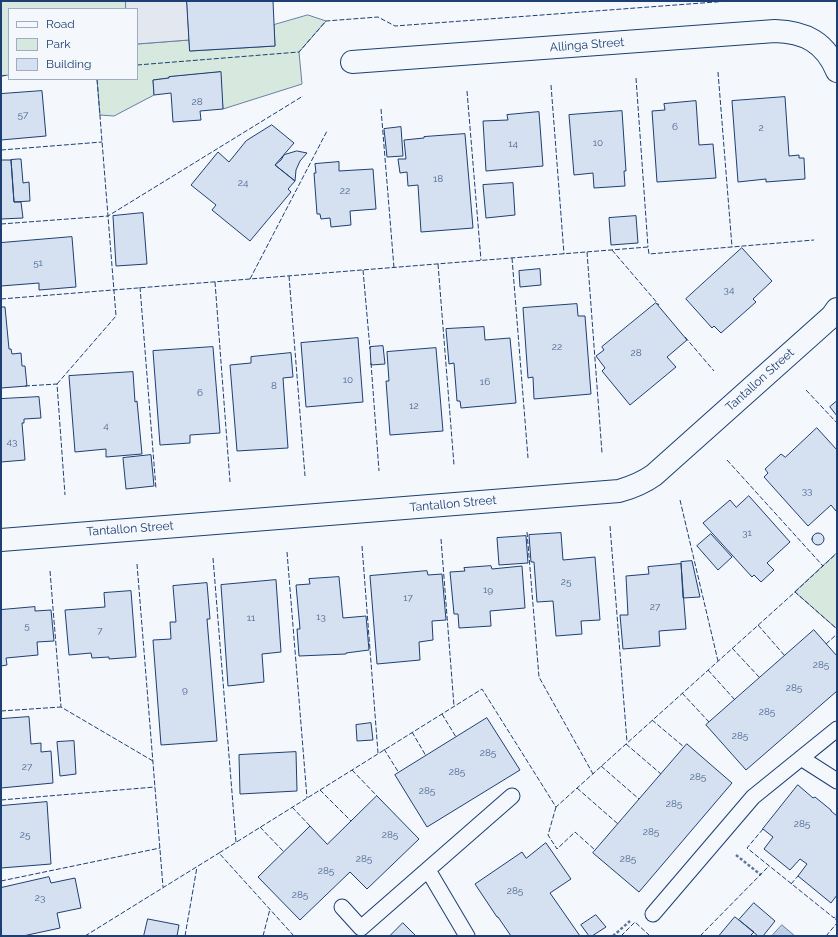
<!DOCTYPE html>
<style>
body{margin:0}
#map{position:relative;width:838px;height:937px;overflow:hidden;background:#f4f7fb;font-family:Raleway,sans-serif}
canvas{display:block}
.frame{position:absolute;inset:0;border:2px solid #1d3f73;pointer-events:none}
.legend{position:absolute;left:8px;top:8px;width:130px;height:72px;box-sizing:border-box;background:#f4f7fb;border:1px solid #9eadc5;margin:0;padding:5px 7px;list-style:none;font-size:12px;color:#1d3f73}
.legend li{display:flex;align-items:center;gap:8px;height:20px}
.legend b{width:20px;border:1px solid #9eadc5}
</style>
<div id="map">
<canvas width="838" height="937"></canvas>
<div class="frame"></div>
<ul class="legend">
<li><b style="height:5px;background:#f4f7fb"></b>Road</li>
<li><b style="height:11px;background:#d7e8df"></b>Park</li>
<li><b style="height:11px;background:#d5e0f0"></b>Building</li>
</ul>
</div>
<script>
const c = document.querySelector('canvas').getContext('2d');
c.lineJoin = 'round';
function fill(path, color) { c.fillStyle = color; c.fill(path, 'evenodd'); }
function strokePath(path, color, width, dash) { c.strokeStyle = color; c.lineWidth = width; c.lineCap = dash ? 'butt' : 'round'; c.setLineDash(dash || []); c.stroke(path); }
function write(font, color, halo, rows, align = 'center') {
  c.font = font + ' Raleway,sans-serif'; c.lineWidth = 3; c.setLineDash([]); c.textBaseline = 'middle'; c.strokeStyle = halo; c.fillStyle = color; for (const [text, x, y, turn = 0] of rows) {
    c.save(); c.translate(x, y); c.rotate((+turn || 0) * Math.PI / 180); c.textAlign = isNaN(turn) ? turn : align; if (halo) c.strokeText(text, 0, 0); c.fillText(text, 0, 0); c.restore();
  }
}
const green = new Path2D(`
 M1 1H126V9H9V75L1 76Z
 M308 15 326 21 299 52 302 84 223 109 220 72 169 77V78L153 80 154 95 114 116 100 115 97 79H137V44L189 40 190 51 275 46 274 25Z
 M837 553V629L795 592Z`);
fill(green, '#d7e8df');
strokePath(green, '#687fa3', 1);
const parking = new Path2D(`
 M126 1H187L189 40 137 44V9H126Z`);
fill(parking, '#e3e8f0');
strokePath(parking, '#687fa3', 1);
const water = new Path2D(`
 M782 925 795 936H772Z`);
fill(water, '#bed0e5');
strokePath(water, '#687fa3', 1);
const building = new Path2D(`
 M187 1H273L275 46 190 51Z
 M221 72 223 109 200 111 201 120 173 122 171 93 154 95 153 80 169 78V77Z
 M42 91 46 136 1 140V94Z
 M785 97 789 156 799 155V158H804L805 179 766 182V179L738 182 732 101Z
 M696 101 699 145 713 144 716 178 657 182 652 111 665 110 664 104Z
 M622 111 626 171H624L625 186 594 188 593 173 574 175 569 115Z
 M539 112 543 166 486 171 483 121 508 120 507 115Z
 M272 125 294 143 275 165 295 181 288 189 291 192 250 241 212 210 216 205 191 185 218 152 229 162 246 141Z
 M401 127 403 156 387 157 384 129Z
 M465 134 473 228 421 232 418 185 408 186 407 172 400 173 398 159H406L404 140 424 138V137Z
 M297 151 307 153 300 161 296 170 295 181 275 165 281 160 284 155Z
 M18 159H21L23 183 29 182 30 201 14 202 11 160Z
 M1 160H11L14 202H21L23 218 1 219Z
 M339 162V171L373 169 376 209 350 211 351 225 331 227 330 218 321 219 320 214H317L314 173H316L315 164Z
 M513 183 515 215 486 218 483 185Z
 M143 213 147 264 116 266 113 216Z
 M636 216 638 243 611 245 609 218Z
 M72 237 76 287 39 290V283L1 286V243Z
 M742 248 772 281 753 299 756 302 721 333 714 326 712 328 686 299Z
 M540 269 541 285 520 287 519 271Z
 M656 303 687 340 667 357 676 367 630 405 602 371 605 368 596 356 604 350 602 347Z
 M577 304 578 316H585L591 394 534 399 533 377 528 378 523 308Z
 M1 307H5L9 349H11L12 354 21 353 22 366H25L27 386 1 388Z
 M484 327 485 340 510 338 516 403 461 408 460 401H457L454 363 449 364 446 329Z
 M358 338 363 402 306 407 301 343Z
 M383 346 385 364 371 365 370 347Z
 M213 347 220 433 190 435V443L160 445 153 351Z
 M436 348 443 431 390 435 386 381H389L387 352Z
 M291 353 293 377 283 378 288 448 237 451 230 365 251 363V357Z
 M133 372 135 402 137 401 142 454 106 457V449L75 452 69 376Z
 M39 397 41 418 24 419V423H22L25 460 1 462V399Z
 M837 401V416L830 407Z
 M817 428 837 450V510L836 511 831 505 808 526 764 477 768 473 765 469 781 454 785 457Z
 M151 455 154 486 126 489 123 458Z
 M749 496 790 542 767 563 774 570 761 582 754 575 752 577 703 523 730 500 736 507Z
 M812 539a6 6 0 1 1 12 0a6 6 0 1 1-12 0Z
 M561 533 563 560 595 557 600 620 581 621 582 634 556 636 553 601 537 602 534 562H531L529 535Z
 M711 534 732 557 718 570 697 546Z
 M526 536 528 563 499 565 497 538Z
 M692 561 700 597 683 598 681 562Z
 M681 564 686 629 659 631 660 646 623 649 620 615H628L626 576 649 574 648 567Z
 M491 566 492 569 522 566 525 608 490 611 491 626 459 628 458 614H454L450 572 465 571 464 568Z
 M427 571 428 575 442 574 446 620 432 621 433 640 419 642 420 660 377 664 370 576Z
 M339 577 343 618 366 616 369 650 346 653V654L299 656 297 629H300L296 585 310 584 309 579Z
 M276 580 281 652 262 654 264 682 228 686 221 585Z
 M207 583 210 619H207L217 741 161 745 153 640 171 639 170 622H176L173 586Z
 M131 591 136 657 109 659V657L92 658 91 653 69 655 65 610 105 607 104 593Z
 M35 607V611L51 610 54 641 37 642 38 655 6 658 7 665 1 666V610Z
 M814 630 837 656V691L746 770 706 725Z
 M29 717 31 744 41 743V752L51 751 53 783 1 788V719Z
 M487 718 520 770 427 827 395 775Z
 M371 723 373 740 357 741 356 725Z
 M74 741 76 774 60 776 57 742Z
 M687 744 732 783 639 892 593 853Z
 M296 752 297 791 240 794 239 755Z
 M798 785 813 798 815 797 831 810V811L837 816V895L831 903 798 876 807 864 800 859 790 870 764 849 773 837 763 829Z
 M377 796 419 839 367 889 350 872 300 920 258 877 310 826 327 844Z
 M47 802 51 864 1 868V806Z
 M546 843 571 879 550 893 580 936H511L498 917H497L475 884 522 852 526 858Z
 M49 877 51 883 75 878 81 908 57 913 60 928 23 936H1V888Z
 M754 903 775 921 763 936H758L739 920Z
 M596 915 606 927 592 936H589L581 925Z
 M735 917 754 932 750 936H719Z
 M148 919 179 925 177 936H144Z
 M403 923 416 936H390Z`);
fill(building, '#d5e0f0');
strokePath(building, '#1d3f73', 1);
const service = new Path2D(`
 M801 758 837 781
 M428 870 467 936
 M342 907 361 928 512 796
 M653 914 753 797 837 729`);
const minor = new Path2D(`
 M352 62 775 31C805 32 825 42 837 71
 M1 540 619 491C633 487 643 483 654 475L832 316 837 309`);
strokePath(service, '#1d3f73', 17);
strokePath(minor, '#1d3f73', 24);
strokePath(new Path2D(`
 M736 855 761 875
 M836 920 837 918
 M613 936 630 921`), '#5e769c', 2.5, [3, 2]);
strokePath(service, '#f4f7fb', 15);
strokePath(minor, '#f4f7fb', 22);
strokePath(new Path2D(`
 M137 65 299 52 326 21 378 17 395 26 729 1
 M718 72 732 247
 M1 76 9 75
 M636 78 648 247
 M551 85 564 254
 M467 91 481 260
 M381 109 394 268
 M1 150 102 142
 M1 224 108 216 303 96
 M612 250 659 305
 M587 252 602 453
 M512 258 528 458
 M438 264 454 465
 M363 270 370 349
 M289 276 305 476
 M250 279 327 131
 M215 282 230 482
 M140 287 156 489
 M1 299 648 247 649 254 814 240
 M685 337 714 371
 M371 363 379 471
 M57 384 116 316 97 79
 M25 386 57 384 65 495
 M806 390 837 423
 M727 460 823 566
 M680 500 718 661
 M610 526 627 742
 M527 532 539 677 593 774
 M441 539 454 706
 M362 546 378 753
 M287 552 307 798
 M213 558 236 842
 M137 564 163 887
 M50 571 61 707 153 761
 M795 592 837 553
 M758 625 785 656
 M826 644 837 634
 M732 648 760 678
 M708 670 735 700
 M682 693 709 722
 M1 711 61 707
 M442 714 456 737
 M652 720 684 747
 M412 732 426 756
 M626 744 661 774
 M384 749 399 773
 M601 766 639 799
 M352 770 377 796
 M577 788 618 824
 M320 790 351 821
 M1 800 155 787
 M292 807 310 826
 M556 807 548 835 557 849 575 832 595 850
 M260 827 284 852
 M763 829 747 848 834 918 837 914
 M1 881 160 848
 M791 884 798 876
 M85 936 219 853
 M185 936 197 867
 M263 936 270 909
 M294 936 219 853 482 689 556 807 795 592 837 629
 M621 936 635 922 650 936
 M700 936 769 866
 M826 936 837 923`), '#1d3f73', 1, [5, 2]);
write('10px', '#4b6792', null, [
 ["28",197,102],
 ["57",23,115],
 ["6",675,127],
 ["2",761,128],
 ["10",598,143],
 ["14",513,144],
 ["18",438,179],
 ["24",243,183],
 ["22",345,191],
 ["51",38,263],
 ["34",729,290],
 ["22",557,347],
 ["28",636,353],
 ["10",348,380],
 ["16",485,382],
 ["8",274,386],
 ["6",200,393],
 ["12",414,406],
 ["4",106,426],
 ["43",12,442],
 ["33",807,491],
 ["31",747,533],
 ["25",566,582],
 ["19",488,590],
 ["17",408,598],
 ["27",655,607],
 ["13",321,617],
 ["11",251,618],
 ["5",27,626],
 ["7",100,631],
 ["285",821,665],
 ["285",794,688],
 ["9",185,690],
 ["285",767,712],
 ["285",740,736],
 ["285",488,753],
 ["27",27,767],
 ["285",457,772],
 ["285",698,777],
 ["285",427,791],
 ["285",674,804],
 ["285",802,824],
 ["285",651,832],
 ["25",25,835],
 ["285",390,835],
 ["285",364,859],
 ["285",628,859],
 ["285",326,871],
 ["285",515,891],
 ["285",300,895],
 ["23",40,898]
]);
write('12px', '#1d3f73', '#f4f7fb', [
 ["Allinga Street",587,45,-4],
 ["Tantallon Street",760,380,-42],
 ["Tantallon Street",453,504,-5],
 ["Tantallon Street",130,529,-4]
]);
</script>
